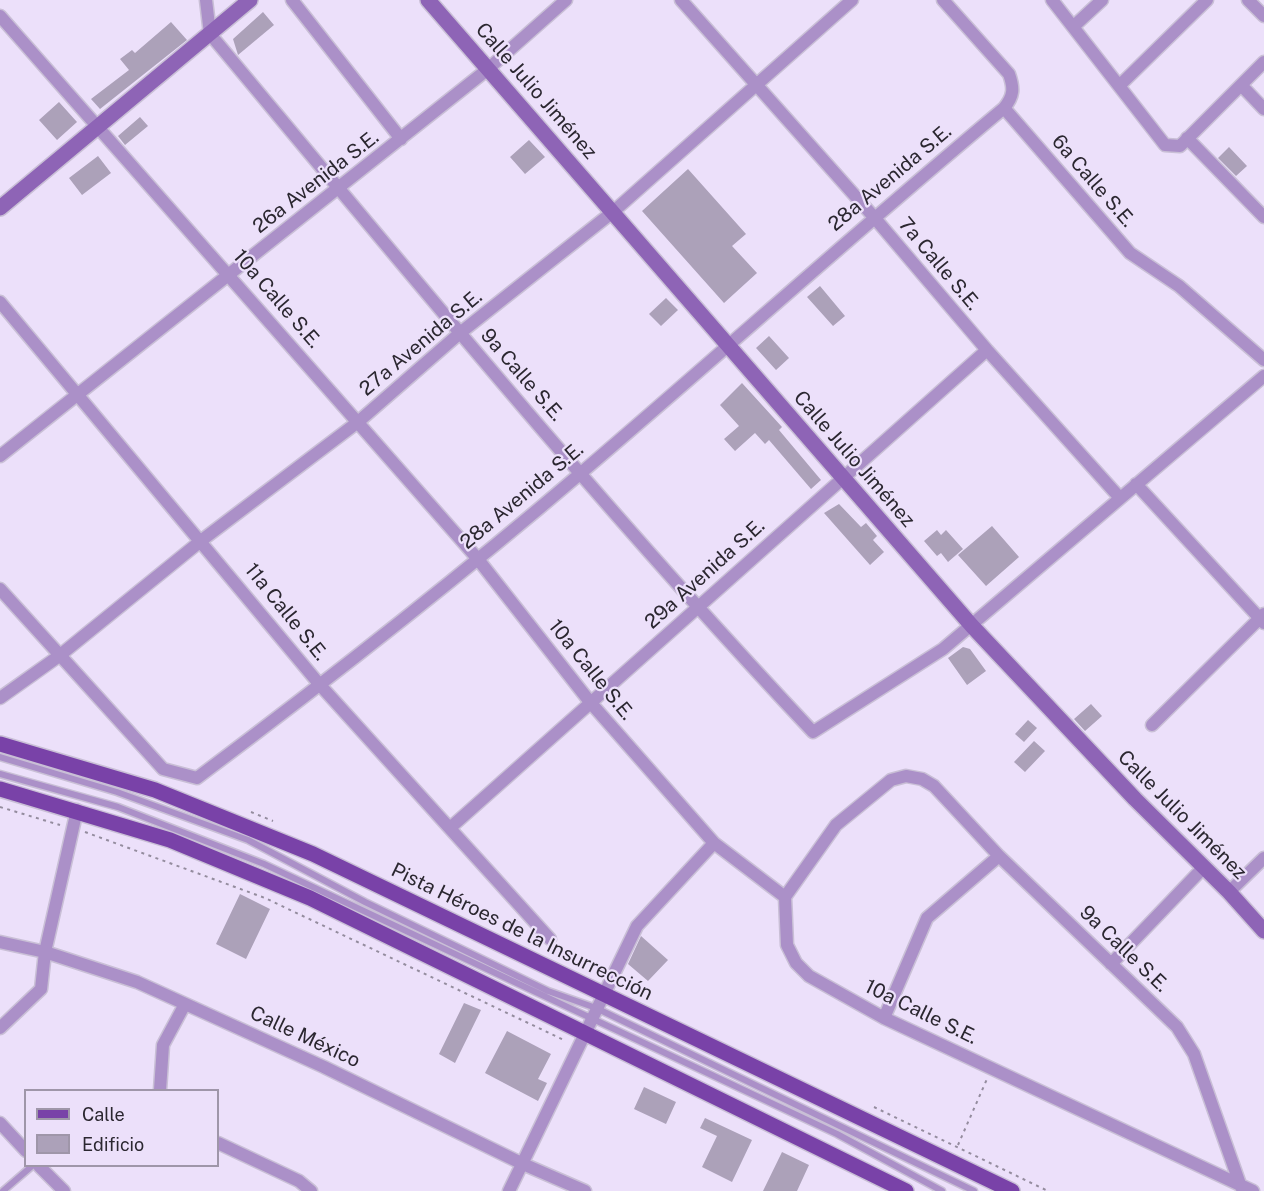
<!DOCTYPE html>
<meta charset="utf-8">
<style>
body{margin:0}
#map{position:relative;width:1264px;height:1191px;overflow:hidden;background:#ece0fa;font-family:"Public Sans",sans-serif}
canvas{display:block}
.legend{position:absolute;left:24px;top:1089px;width:195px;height:78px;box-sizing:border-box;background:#ece0fa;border:2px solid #9f96a9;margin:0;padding:8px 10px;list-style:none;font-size:18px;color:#2b2730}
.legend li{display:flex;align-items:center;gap:12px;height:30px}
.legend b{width:30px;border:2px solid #9f96a9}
</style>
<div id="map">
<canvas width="1264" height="1191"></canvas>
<ul class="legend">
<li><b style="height:8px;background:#7942a8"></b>Calle</li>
<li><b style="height:16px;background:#aca1b9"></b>Edificio</li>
</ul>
</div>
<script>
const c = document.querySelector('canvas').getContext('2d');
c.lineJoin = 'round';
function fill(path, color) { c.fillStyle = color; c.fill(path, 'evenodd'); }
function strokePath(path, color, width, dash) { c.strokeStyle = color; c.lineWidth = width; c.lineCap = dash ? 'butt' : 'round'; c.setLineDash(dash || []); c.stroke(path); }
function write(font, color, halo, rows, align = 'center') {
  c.font = font + ' "Public Sans",sans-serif'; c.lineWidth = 4.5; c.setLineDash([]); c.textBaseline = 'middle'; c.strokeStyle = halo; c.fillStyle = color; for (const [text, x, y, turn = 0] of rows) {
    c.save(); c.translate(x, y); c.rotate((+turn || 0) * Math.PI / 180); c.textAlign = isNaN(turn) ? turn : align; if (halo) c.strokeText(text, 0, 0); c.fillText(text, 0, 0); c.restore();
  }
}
fill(new Path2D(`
 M263 12 274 25 238 55 233 39Z
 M171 22 187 40 100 109 91 99 129 70 120 59 132 50 135 53Z
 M59 102 77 122 57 140 39 120Z
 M140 117 148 126 125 145 118 136Z
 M529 140 545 157 525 174 510 157Z
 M1229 147 1247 166 1236 176 1218 158Z
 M98 156 111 173 82 195 69 178Z
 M688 169 746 234 732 246 757 273 724 303 642 211Z
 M820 286 845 316 833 326 807 297Z
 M666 298 678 310 661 326 649 314Z
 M769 336 789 358 776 370 756 348Z
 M742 383 782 427 779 430 821 480 811 489 769 440 765 444 755 433 735 451 724 439 739 426 720 405Z
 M839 504 861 527 866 523 877 536 873 540 884 552 870 565 824 513Z
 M992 526 1019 557 986 586 958 555Z
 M937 530 941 535 946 530 963 549 948 562 941 553 937 556 924 541Z
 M963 647 970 649 986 671 967 685 948 658Z
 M1091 704 1102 716 1085 731 1074 719Z
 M1028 720 1037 728 1024 742 1015 734Z
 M1034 741 1045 751 1025 772 1014 762Z
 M240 894 270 909 246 959 216 944Z
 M641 936 668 960 648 981 628 964Z
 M464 1003 481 1010 455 1063 439 1054Z
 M507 1031 551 1054 538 1079 547 1083 538 1101 485 1073Z
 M644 1087 676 1102 666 1124 634 1109Z
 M705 1118 752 1140 732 1182 702 1167 717 1136 700 1128Z
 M782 1152 809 1165 797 1191H763Z`), '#aca1b9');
const lane = new Path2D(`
 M0 757 117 792 248 840 365 902 548 991 596 1008 974 1191
 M0 774 118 807 264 864 837 1134 942 1191
 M3 1191 32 1166`);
const street = new Path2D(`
 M206 0 210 34C407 270 602 508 813 732L943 649 1264 376
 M292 0 401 139
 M681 0 873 216 987 350 1120 498
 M1052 0 1165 145 1180 146 1264 62
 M1248 0 1264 16
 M0 16 477 558 590 702 714 843 785 897
 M1073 27 1102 0
 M1241 85 1264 109
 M1119 86 1207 0
 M1004 108 1130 253 1179 286 1264 360
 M1187 138 1264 217
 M0 302 320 685 550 939
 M0 456 488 69 566 0
 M1136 484 1264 623
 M0 589 163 769 197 778C328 680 457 579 581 473 723 352 861 227 1004 108 1014 96 1014 88 1009 74L943 0
 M0 698 59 656 202 540 358 422 460 333 614 211 852 0
 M1152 725 1264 614
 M450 828 987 350
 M1229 892 1264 858
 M785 897 836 825 891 780 906 776 922 779 934 786 999 856 1177 1027 1194 1054 1241 1187
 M785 897 787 945 796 963 809 976 884 1018 1253 1191
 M0 942 45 952 137 982 324 1067 523 1164 585 1191
 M1111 964 1204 867
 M884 1018 927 918 999 856
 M0 1028 41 989 45 952 77 810
 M160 1090 163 1045 185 1004
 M0 1123 26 1151
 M218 1143 299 1181 311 1191
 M39 1166 64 1191
 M509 1191 637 926 714 843`);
const secondary = new Path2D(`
 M428 0 972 626 1135 799 1229 892 1264 931
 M0 208 250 0`);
const primary = new Path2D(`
 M0 744 155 790 313 854 1012 1191
 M0 789 170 840 310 898 906 1191`);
strokePath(lane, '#c9bfd6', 9);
strokePath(street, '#c9bfd6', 15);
strokePath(secondary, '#c9bfd6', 18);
strokePath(primary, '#c9bfd6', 18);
strokePath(new Path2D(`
 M0 807 60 825
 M251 812 273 821
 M85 832 265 898 566 1041
 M874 1107 1048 1191
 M958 1145 987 1079`), '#948c9e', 2, [3, 4.5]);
strokePath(lane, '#ab90c8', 6);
strokePath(street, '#ab90c8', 12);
strokePath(secondary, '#8e64b6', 15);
strokePath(primary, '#7942a8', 15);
write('20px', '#2b2730', '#ece0fa', [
 ["Calle Julio Jiménez",536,91,49],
 ["28a Avenida S.E.",890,178,-40],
 ["6a Calle S.E.",1093,181,49],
 ["26a Avenida S.E.",316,182,-38],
 ["7a Calle S.E.",939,264,50],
 ["10a Calle S.E.",277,299,49],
 ["27a Avenida S.E.",421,343,-40],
 ["9a Calle S.E.",522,375,49],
 ["Calle Julio Jiménez",854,459,49],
 ["28a Avenida S.E.",522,496,-40],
 ["29a Avenida S.E.",705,574,-42],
 ["11a Calle S.E.",286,612,51],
 ["10a Calle S.E.",591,670,51],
 ["Calle Julio Jiménez",1182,815,45],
 ["Pista Héroes de la Insurrección",522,932,26],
 ["9a Calle S.E.",1124,949,44],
 ["10a Calle S.E.",921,1012,26],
 ["Calle México",305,1037,25]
]);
</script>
